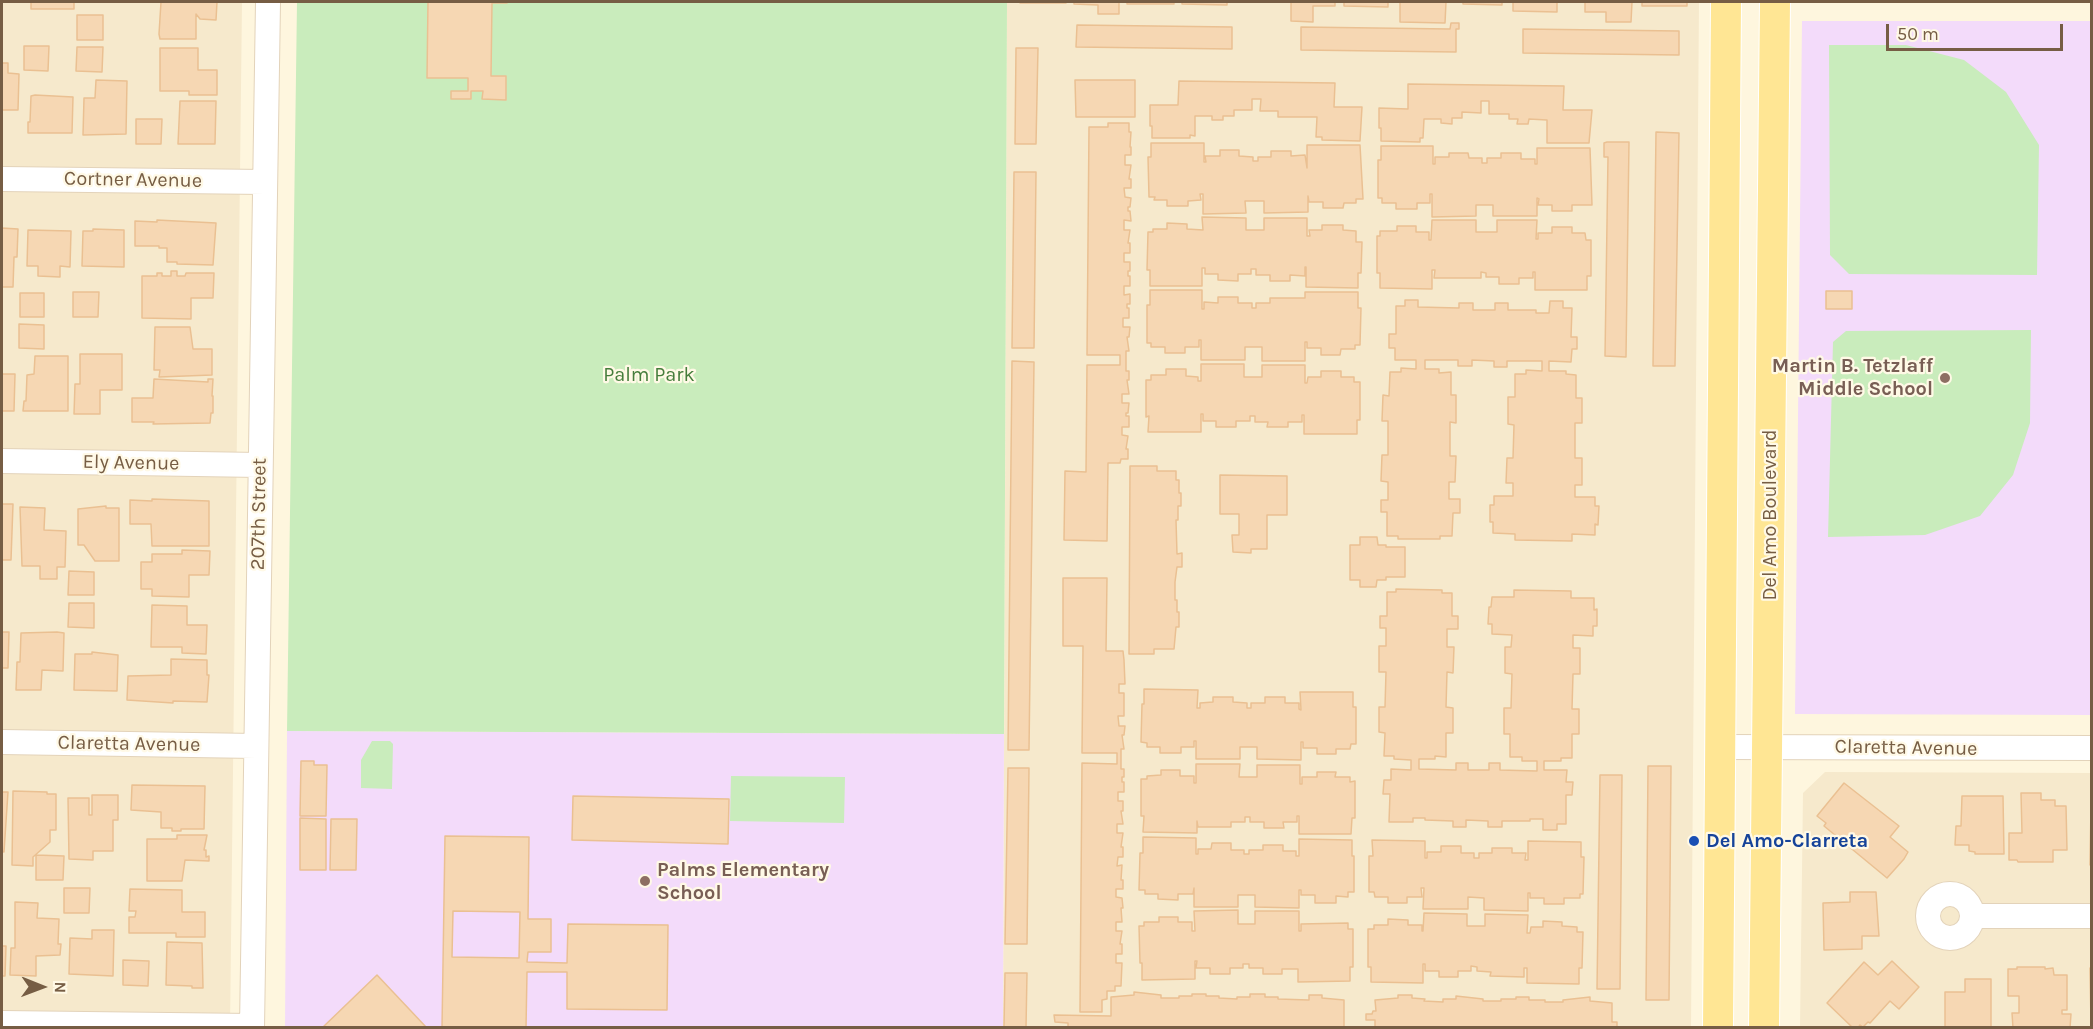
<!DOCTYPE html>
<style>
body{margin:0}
#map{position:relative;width:2093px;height:1029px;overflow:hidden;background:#fef6de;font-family:Karla,sans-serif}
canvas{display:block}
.frame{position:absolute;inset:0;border:3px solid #765d44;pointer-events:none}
.north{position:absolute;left:12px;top:957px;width:60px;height:60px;-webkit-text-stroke:4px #fff9e6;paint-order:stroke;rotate:91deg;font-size:16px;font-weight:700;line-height:24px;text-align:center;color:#765d44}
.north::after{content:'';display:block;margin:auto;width:21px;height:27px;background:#765d44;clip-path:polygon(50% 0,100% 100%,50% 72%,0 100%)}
.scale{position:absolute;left:1886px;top:24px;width:177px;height:27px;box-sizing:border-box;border:3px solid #765d44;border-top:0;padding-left:8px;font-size:18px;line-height:21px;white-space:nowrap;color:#765d44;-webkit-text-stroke:4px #fff9e6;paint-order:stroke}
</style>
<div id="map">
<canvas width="2093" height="1029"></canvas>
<div class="frame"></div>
<div class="north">N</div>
<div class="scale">50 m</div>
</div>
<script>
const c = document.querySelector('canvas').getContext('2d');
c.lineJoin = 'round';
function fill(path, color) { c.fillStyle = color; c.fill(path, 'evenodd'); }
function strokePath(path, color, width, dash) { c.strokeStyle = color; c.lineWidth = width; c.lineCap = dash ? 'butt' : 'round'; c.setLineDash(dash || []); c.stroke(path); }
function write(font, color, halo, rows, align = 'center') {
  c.font = font + ' Karla,sans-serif'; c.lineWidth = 4.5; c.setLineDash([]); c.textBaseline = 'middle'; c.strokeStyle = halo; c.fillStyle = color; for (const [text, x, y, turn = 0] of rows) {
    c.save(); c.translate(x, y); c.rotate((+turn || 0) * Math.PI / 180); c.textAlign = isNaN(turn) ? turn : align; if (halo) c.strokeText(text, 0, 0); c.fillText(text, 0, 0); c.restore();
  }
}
fill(new Path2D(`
 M2 2H242L230 1027 2 1028Z
 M1007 2H1699L1691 1027 1003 1028Z
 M1825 772 2091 773V1027L1800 1028 1803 793Z`), '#f6e9cc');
fill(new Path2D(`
 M1802 21H2090L2091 715 1795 714Z
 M287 731 1004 734 1003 1027 285 1028Z`), '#f3dbfa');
fill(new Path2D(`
 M297 2H1007L1004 734 287 731Z
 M1829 45H1906L1964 60 2006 92 2039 145 2037 275 1849 274 1830 255Z
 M2031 330 2030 423 2013 475 1980 516 1925 535 1828 537 1833 342 1846 331Z
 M372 741H390L393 744 392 789 361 788V760Z
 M731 776 845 777 844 823 730 821Z`), '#c9ecbc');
const building = new Path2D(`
 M31 2H74V9H31Z
 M161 2H217L216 20 200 19 196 14V39H160L159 34Z
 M422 2H507V3H492L491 76H506V100L482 99 483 91H471V99H451V91H468V78H427L428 2Z
 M1020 2H1066V3H1020Z
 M1074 2H1119V14H1098V5L1074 4Z
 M1127 2H1174V4H1127Z
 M1182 2H1227V5L1182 4Z
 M1291 2H1335V6H1313V22L1291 21Z
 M1344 2H1388V7L1344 6Z
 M1400 2H1446L1445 23 1400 22Z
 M1463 2H1502V5L1463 4Z
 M1513 2H1557V12L1513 11Z
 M1585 2H1632L1631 22H1606V12H1585Z
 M1642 2H1687V6H1642Z
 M77 15H103V40H77Z
 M1451 23H1459V29H1456V52L1301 50V27L1450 29Z
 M1077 25 1232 27V49L1076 47Z
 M1523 29 1679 31V55L1523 53Z
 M24 46H49L48 71 24 70Z
 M77 47H103L102 72 76 71Z
 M160 48H198V70H217V95H189V91H160Z
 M1016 48H1038L1036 144H1015Z
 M2 63H8V73L19 74 18 110H2Z
 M96 80 127 81 126 134 83 135 84 98H95Z
 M1075 80H1135V117H1076Z
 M1179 81 1335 83 1334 107H1362L1360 141 1322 140V137H1316L1317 117H1278V111H1260L1261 99H1252V110H1234V116H1223V120H1212V116H1195V136L1190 135V138H1152V126H1150V105H1178Z
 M1408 84 1564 86 1563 110H1592L1589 143H1547V120L1529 119 1528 124H1517L1518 119H1509V114H1489V101H1481V113L1462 112V118H1452V124L1441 123V119H1424L1423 138H1420V142L1381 141V128H1379V108L1408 109Z
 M35 95 73 97 72 133H28V122H30L31 96Z
 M180 101H216L215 144H178Z
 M136 119H162L161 144H136Z
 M1108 123H1129V132H1131L1130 147H1131V155H1125V165H1131L1129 179H1131V188H1124L1125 197 1131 198 1130 207H1128V211H1130L1131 221 1124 220V230H1130L1128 243H1130V253H1124V262H1130V271H1128V276H1130V286H1124V295L1130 294V304H1127V308H1129V318H1123V327H1130L1129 337H1127L1129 351H1126V371H1129V380H1127L1129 394H1122V403H1129L1128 413H1126V416H1129V427H1122V435L1128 436 1126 449H1128V459H1121L1120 463H1108L1107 541 1064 540 1065 471 1086 472 1087 365H1120V355H1087L1089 127H1108Z
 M1656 132 1679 133 1675 366H1653Z
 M1607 142H1629L1626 357 1605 356 1608 157H1604V143Z
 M1151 143H1204V162H1206L1205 156H1220V150H1239V156L1253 157V161H1258V157H1271V151H1291V156L1305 155 1307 168V145H1360L1363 199H1356V203H1344L1343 208H1323V202H1309L1308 196V212L1264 213V201H1245L1246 213 1203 214V194H1200L1201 200 1188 201V206H1167V200H1154L1155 197H1149L1148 157H1151Z
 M1381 146H1433V164H1435V157H1449V153H1468L1469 158H1482V163H1487V158H1501V153H1521V159H1535V164H1537V148H1590L1592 205H1572V211H1552V205H1538L1539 199 1537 198V216H1493V205H1476V216L1432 217V194H1430V203H1417V209H1396V203H1382V198H1378V160H1381Z
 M1014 172H1036L1034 348H1012Z
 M1202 217 1246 218V230H1264V218H1307V236H1310L1309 230H1322V225H1343V230L1356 231V242H1362L1361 273H1358V288L1306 287V267H1305V276L1290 275V281H1270V275H1256V269H1251V274H1238V281L1218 280V274H1205V268H1202V286H1150V270H1147L1148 232H1153V229H1167V223L1187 224V229L1203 230Z
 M157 220 216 223 213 265 177 264V262H167V248H159V246H135V221L157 222Z
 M1432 220H1476V232H1497V220H1537L1536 239H1538V233H1552V227H1572V233H1585L1586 240H1591V276H1587V290H1535V272H1533V278H1519V284H1499V277H1486V273L1481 272V278H1434L1435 270H1432V289L1380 288V273H1377V236H1380V231H1397V226H1416V232H1429V240H1431Z
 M2 228 18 229 17 257H14L13 287H2Z
 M93 229 124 230V267L82 266 83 231H93Z
 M28 230 71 231 70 267 60 266V277L38 276V266H27Z
 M171 271H177V276H185L186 273H214L213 298H191V319L142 318V276H157V273H162V276H171Z
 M1150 290H1202V309H1204V302L1218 303V297H1238V303H1252V308H1256V303H1270V298H1305V292H1358V308H1361L1360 345H1355V349H1341L1340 355H1321V348H1307V342H1305V361H1262V347H1245V360H1201V340H1199V347H1185V353H1165V347H1151V343H1147V305H1150Z
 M1826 291H1852V309H1826Z
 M73 292H99L98 317H73Z
 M20 293H44V317H20Z
 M1405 300H1418V307L1459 308V303H1473V310H1495V303H1508V310H1536V313H1549L1550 301H1563V308H1572L1571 337H1577V349H1572L1571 362 1549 361V371H1566V374L1576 375V398H1582V423H1575V458H1582V485H1575V497H1595V506H1599L1598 525 1595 524V535L1572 534V541L1515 540V534L1493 533V522H1490V505H1494V496H1513V483H1506L1507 458H1513L1514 425 1508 424V397H1515V374H1526V370L1542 371V361H1507V367H1494V361L1472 360V366H1458V360H1425V369H1439V373L1451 372V395H1456V423L1450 422V456H1456L1455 482H1449V499H1460V513H1453L1452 536H1440V539H1398V536H1387V512H1381V500H1388V482L1381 481 1382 455H1388V421H1382L1383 395 1389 396 1390 372H1401V368L1416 369V360H1395V348H1389V334H1396V306H1405Z
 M19 324 44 325V349L19 348Z
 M155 327H190L193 349H212V375L159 377 160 370H154Z
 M80 354H122V390H100V414H74L75 384H80Z
 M35 356H68V411H23L24 401H26L27 375 34 374Z
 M1012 361 1034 362 1029 750H1008Z
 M1201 364H1244V377H1262V365H1305V383H1307L1308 377H1321V371H1341V377H1354V382H1360V420H1357V434H1304V415H1302V422H1288V427H1267L1268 422H1255V416H1250V421H1236V427H1216V421H1203V414H1201V432H1148L1149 416 1146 417V380H1151V375H1166V369H1186V376L1198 377V381H1201Z
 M2 374H15L14 411H2Z
 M154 379 208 382V379H213L212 396H213V413H211L210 423 153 424 154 422H132V398H153Z
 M1130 466H1157V471H1176V480H1179V493H1181V506H1178V520H1176L1177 554 1182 553V567H1177L1175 582V600H1177V612H1179V627H1176L1174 649H1154V654H1129Z
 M1220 475 1287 476V515H1267V549H1251V553L1233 552 1232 535H1239V514H1220Z
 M152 499 209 501V546H152L151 524H130V500L152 501Z
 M2 504H13L11 560H2Z
 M106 506V508H119V561H95L84 545H78V509Z
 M20 507 45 508 44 530 66 531 65 567H57V579H40V566H22Z
 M1360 537H1377L1378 545H1386V547H1405V577H1386V580H1377L1376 587H1360V580H1350V545H1360Z
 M182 550 210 551 209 575H189V597L152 596V589H141V562H152V554H182Z
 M69 571 94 572V595H68Z
 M1063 578H1107L1106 651H1123L1124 660 1125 684H1119V693H1124V716H1118L1119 726H1125L1124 735H1122L1124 749H1121V769H1124V777H1122V782H1124V792H1118V801H1123V811H1121L1123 824H1117V833H1123L1121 847H1123V857H1118L1117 866 1122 865 1121 880H1123V889H1116V897L1122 898 1123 908H1121L1122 922H1116V931H1122L1120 944H1122V954H1116V963H1122L1121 986H1115V991H1107V999L1102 1000V1012H1080L1082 763 1117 764V753H1082L1083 646H1063Z
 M1396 589 1442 590V593H1452V616H1458V629H1447V647H1454L1453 673 1447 672 1446 707 1453 708V733H1446V757L1435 756V759H1419V769L1456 770V763H1468V770H1489V763H1500V770L1537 771V761H1522V757H1510V734H1504V708H1511L1512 674 1505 673V647H1511L1512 635 1492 634V624H1488L1489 607H1491L1492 597H1514V590L1571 591V598H1594V610L1597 609V626H1593V636L1573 635V648H1580V674H1573L1572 709H1579V734H1572V758H1561V761H1544V770H1567L1566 782H1573L1572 795H1566V824H1557V830H1543V819H1530V821H1502V827H1488V821L1466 820V827H1453V821L1425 820V818H1413V822H1389L1390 794H1383L1384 780H1391V769L1411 770V760L1394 759V756H1384L1385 733 1379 732V707H1385L1386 672H1379V646H1386V628H1380V616H1387V592H1396Z
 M69 603H94V628L68 627Z
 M152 605 187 606V625H207L206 654 182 653V647H151Z
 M2 632H9L8 668H2Z
 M57 632 64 633 63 671 42 670 41 690H16L17 662H20L21 633Z
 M92 652 118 655 117 691 74 690 75 654H92Z
 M171 659 207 660V675H209L207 702 173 701V703L127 700 128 676 171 675Z
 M1144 689 1198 690 1197 708H1200V703L1213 702V697H1233V702L1247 703V708H1251V703H1265V697H1285V703H1299V709L1301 710 1300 692H1353V707H1356V744H1351L1350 749H1336V754H1317V748H1303V742H1301V760L1257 759V747H1240V759H1196V741H1194V747H1181V753H1160V747H1147V743L1141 742 1142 704H1144Z
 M301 761H314V765H327L326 816H300Z
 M1196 764H1240L1239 777H1257V765H1300V784H1302V777H1317V772H1336L1335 777H1350V782L1355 781V818H1352L1351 834H1299V816H1297V822H1283L1284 828H1264V822H1250V817H1245V822H1231V827H1198L1197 821V833L1143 832 1144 816H1141V779H1147V776L1161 775V770H1180V776H1194V783H1196Z
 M1648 766H1671L1669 1000H1646Z
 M1008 768H1029L1027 944H1005Z
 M1600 775H1622L1620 989H1597Z
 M1844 783 1899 826 1890 837 1908 852 1904 859 1887 878 1824 826 1826 823 1817 816Z
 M132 785 205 786 204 829H181V831H172V828H161V812L131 810Z
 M13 791 47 792V794H56V830H50V842L33 857V866L12 865Z
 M2 792H8L4 852 2 851Z
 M2021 793H2041V800H2055V806H2066L2067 850H2053V862H2018L2017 860H2009V833H2022Z
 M92 795H118V820H113V851H93V860L69 859 68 798H89V815H92Z
 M573 796 729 799 728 844 572 840Z
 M1962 796H2003L2004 854H1975V852L1969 851V845H1955L1956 826H1961Z
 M2091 807H2092V865H2090Z
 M300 818 326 819V870H300Z
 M331 819H357L356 870H330Z
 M177 835H207L204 850H206V857L209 856V861L185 860 182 881H147V839H177Z
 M445 836 529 837 528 919H551V952H528L527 962 567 963 568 924 668 925 667 1010 567 1009V972H527L526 1028H442ZM453 911 520 912 519 958 452 957Z
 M1143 837 1196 838V854H1198V849H1211L1212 843H1231V850H1244V854H1249V850H1263V845H1283V851H1296V856H1299V839L1352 840V856H1354V892H1348V897L1336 896V903H1315V895H1301V890H1299V908L1255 907V895H1238V907H1194V888L1193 894H1178V900L1158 899V894H1145V890H1139L1140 853H1143Z
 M1372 840 1425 841V858H1427V852H1441V846H1461V853H1474V858H1479V853H1492V848H1512V853H1526L1525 860H1528V841L1581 842V857H1584L1583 894H1580V898H1564V904H1544V898H1530V893H1528V911L1484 910V898L1468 897V909H1423L1424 888H1421L1422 897H1407V903H1388V897H1375L1374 892H1369V856H1373Z
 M36 855 64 856 63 880H36Z
 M64 888H90L89 913H64Z
 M130 889 182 890V912H205V937H176V933H129V917H135L136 911H129Z
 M1850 892H1876L1879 936H1862V949L1824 950 1823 903 1850 902Z
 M15 902 38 903 37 918 59 919 58 944H61L60 955 36 956V976L10 975 11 948H15Z
 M1238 910V924H1255V911H1299V931H1301V924L1348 923V929H1353V967H1350V981L1298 982V969H1282V974H1263V968H1249V964H1243V968H1230V974H1210V968H1196L1197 961H1195V979L1142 980V963H1140L1139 926H1144V922H1159V917H1178V922H1192V931H1195L1194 911Z
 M1424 913 1467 914V926H1485V914L1528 915 1527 933H1530L1531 927H1543V921L1562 922V926L1577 927V932H1583L1582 968H1579V984L1527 983V968H1524V977L1490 976 1491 972 1477 971V967L1471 966V971H1458V977H1439V971H1425V964H1423V983L1371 982V967H1368V929H1374V925H1388V919L1408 920V925H1422V931H1423Z
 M92 930H114L113 976 69 974 70 938 92 939Z
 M167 942 202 943 203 988H192V986L166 985Z
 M2 946H6L5 976H2Z
 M123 960 149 961 148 986 123 985Z
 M1892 961 1919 987 1899 1009 1890 1001 1870 1023 1868 1022 1863 1027 1860 1025 1858 1028H1853L1827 1003 1864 962 1878 975Z
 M2017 967H2045V969L2053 968 2054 975H2067V1010H2062V1014H2071L2070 1028H2013L2012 1013H2019V996H2008V969H2017Z
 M2090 968H2092V1023H2091Z
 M1005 973H1027L1026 1028H1004Z
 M377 975 426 1027 322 1028Z
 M1965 979H1991V1028H1945V992H1965Z
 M1134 992 1161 995V998H1179V996H1192V994H1206V996H1219V998L1237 999V997H1250V994H1265V997H1278V999L1309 1000V995H1322V998L1344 1000V1028H1068V1023L1055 1022 1054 1015 1111 1016V997L1134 995Z
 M1398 995H1412V998L1425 999 1424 1001 1443 1002V999H1456V996L1483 999V1001H1501V999H1516V997H1529V1000H1545V1002H1563V1000L1590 997V1001L1612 1003V1022H1617V1028H1375V1020H1366V1014H1372L1373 1011H1376L1375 1000 1398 998Z`);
fill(building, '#f6d7b3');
strokePath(building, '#eac092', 1.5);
const minor = new Path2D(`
 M2 179 265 182
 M2 461 260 465
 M2 742 256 746
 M1720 747 2092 748
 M1928 916a22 22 0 1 1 44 0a22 22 0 1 1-44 0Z
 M1972 916H2092
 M2 1023 252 1026
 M252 1028 268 2`);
const major = new Path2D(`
 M1718 1028 1726 2
 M1764 1028 1775 2`);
strokePath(minor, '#e3d3ba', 26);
strokePath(major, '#fff', 32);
strokePath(minor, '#fff', 24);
strokePath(major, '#ffe694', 30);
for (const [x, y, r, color] of [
 [1945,378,6,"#8d6e63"],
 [1694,841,6,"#1a4fb4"],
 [645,881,6,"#8d6e63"]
]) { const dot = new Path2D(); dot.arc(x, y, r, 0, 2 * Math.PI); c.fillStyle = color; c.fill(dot); strokePath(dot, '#fff9e6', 2); }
write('20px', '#765d44', '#fff9e6', [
 ["Cortner Avenue",133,180,1],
 ["Ely Avenue",131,463,1],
 ["207th Street",259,514,-89],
 ["Del Amo Boulevard",1770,515,-90],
 ["Claretta Avenue",129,744,1],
 ["Claretta Avenue",1906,748,1]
]);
write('bold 20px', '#785e54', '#fff9e6', [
 ["Martin B. Tetzlaff",1933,366],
 ["Middle School",1933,389],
 ["Palms Elementary",657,870,"left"],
 ["School",657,893,"left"]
], 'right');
write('20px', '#457d3b', '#fff9e6', [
 ["Palm Park",649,375]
]);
write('bold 20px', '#164399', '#fff9e6', [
 ["Del Amo-Clarreta",1706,841]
], 'left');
</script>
